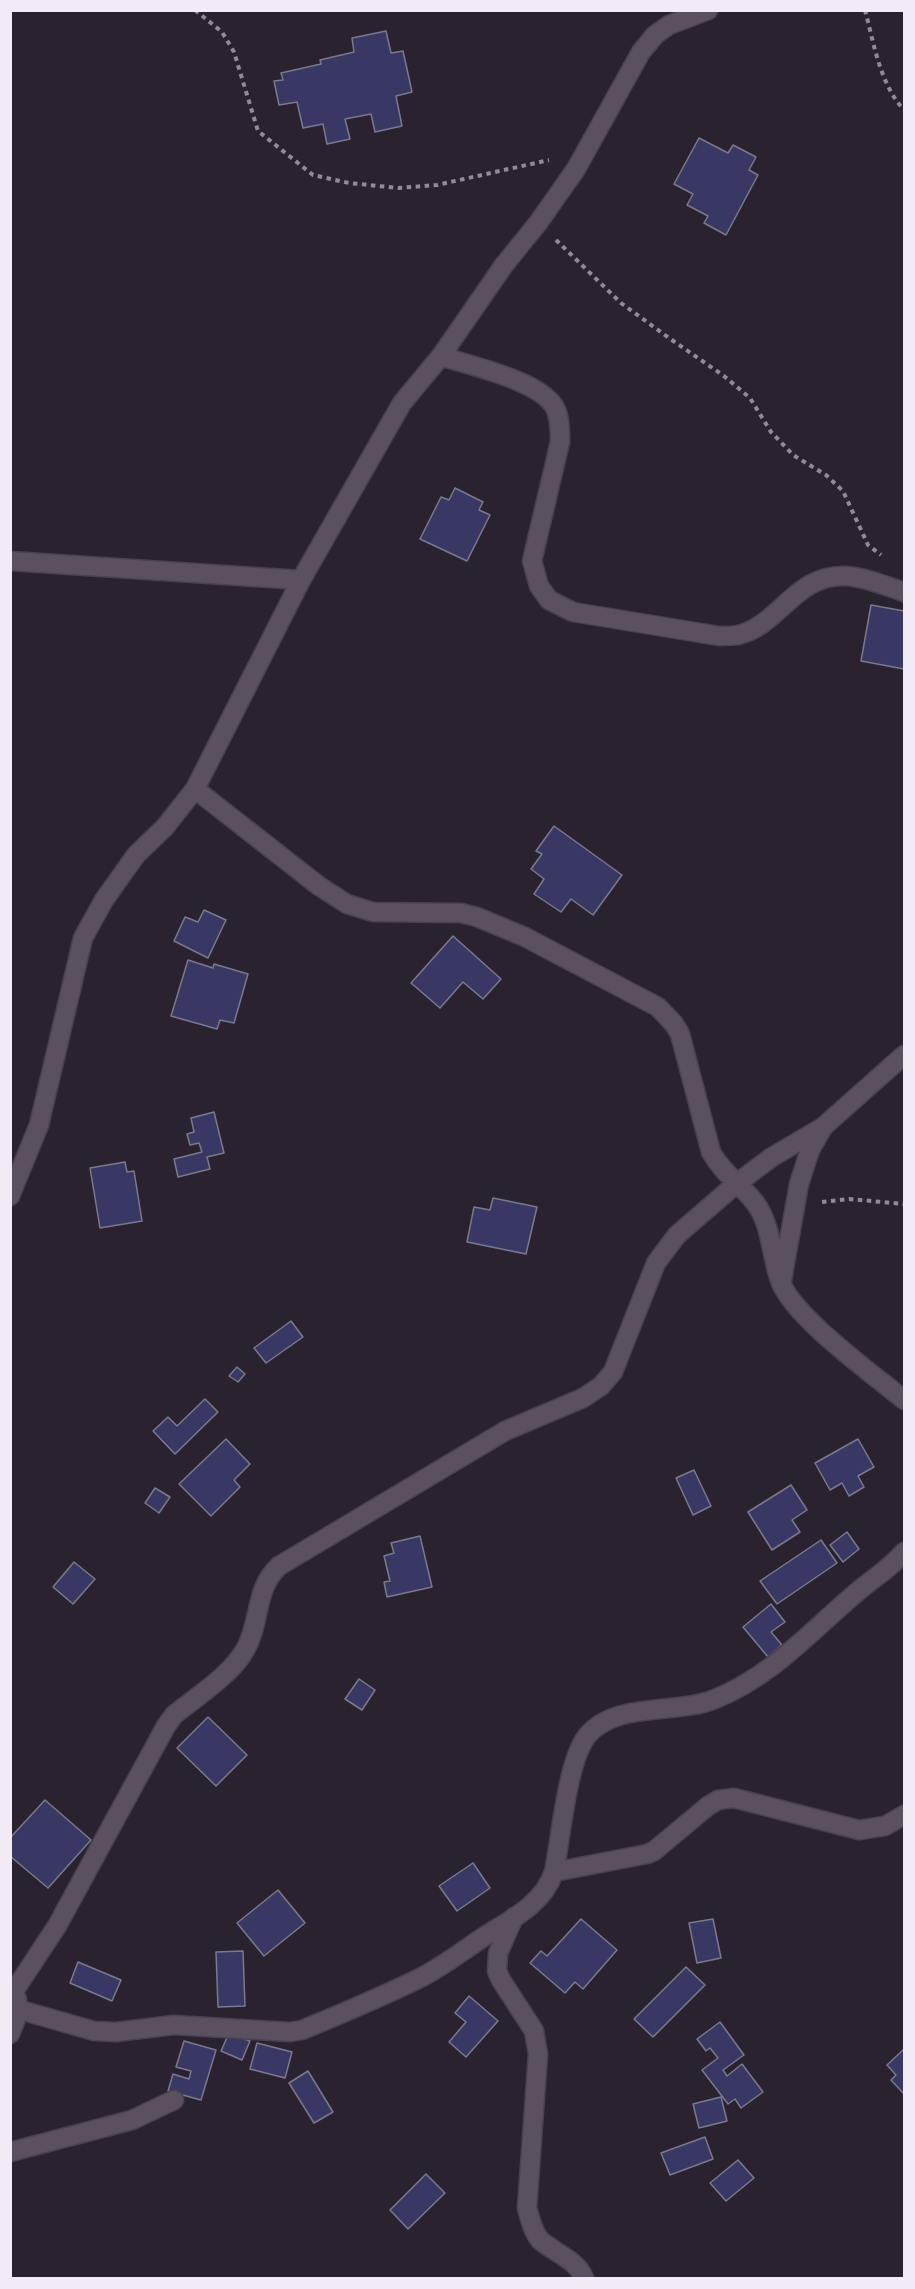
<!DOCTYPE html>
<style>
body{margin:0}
#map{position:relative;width:915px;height:2289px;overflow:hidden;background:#2b2230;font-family:Montserrat,sans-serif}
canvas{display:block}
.frame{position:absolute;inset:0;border:12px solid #f2ebf5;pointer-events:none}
</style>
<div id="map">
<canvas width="915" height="2289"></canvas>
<div class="frame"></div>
</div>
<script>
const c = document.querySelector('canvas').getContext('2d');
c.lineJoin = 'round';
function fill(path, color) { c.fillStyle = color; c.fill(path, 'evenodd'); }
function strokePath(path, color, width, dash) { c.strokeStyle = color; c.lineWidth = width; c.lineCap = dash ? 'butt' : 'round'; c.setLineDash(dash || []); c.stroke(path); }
const building = new Path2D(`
 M386 31 391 53 403 51 412 92 396 96 402 126 375 132 371 114 345 119 350 139 327 144 323 124 303 128 297 102 279 105 274 81 283 80 281 73 321 64 320 60 354 52 352 38Z
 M699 138 728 153 733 145 756 157 749 170 758 175 726 235 704 223 708 216 687 205 693 194 674 184Z
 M455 488 483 502 479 510 490 515 467 561 420 539 441 497 449 500Z
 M871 605 904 611V669L861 661Z
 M554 826 622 875 593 915 571 899 561 912 534 894 544 879 531 869 542 854 536 851Z
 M204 910 226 920 208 958 174 941 185 917 198 922Z
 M453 936 501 979 483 999 463 982 440 1008 411 983Z
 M188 960 213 968 214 964 248 974 234 1023 220 1020 217 1029 171 1016Z
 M214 1112 224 1153 207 1157 210 1169 178 1177 174 1159 202 1152 199 1143 190 1145 187 1134 194 1132 191 1118Z
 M125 1162 127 1172 134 1171 142 1221 100 1228 90 1168Z
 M493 1198 537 1207 526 1254 467 1242 474 1207 490 1210Z
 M291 1321 303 1337 266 1363 254 1348Z
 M237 1367 245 1374 238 1382 229 1376Z
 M205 1399 218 1412 175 1454 153 1431 168 1417 177 1426Z
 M226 1439 250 1464 234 1480 240 1487 211 1516 179 1484Z
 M858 1439 874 1467 858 1476 864 1487 849 1496 842 1483 830 1490 815 1463Z
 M694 1470 711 1506 693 1515 676 1478Z
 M791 1485 807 1510 792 1520 800 1532 772 1550 748 1512Z
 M155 1488 170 1497 159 1513 145 1503Z
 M847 1532 859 1549 843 1562 830 1545Z
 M420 1536 432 1587 387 1597 384 1582 390 1581 384 1556 394 1553 391 1543Z
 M821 1540 837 1563 777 1604 760 1581Z
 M74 1562 95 1579 73 1604 53 1587Z
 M771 1604 785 1622 771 1632 782 1645 768 1657 743 1627Z
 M359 1679 375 1690 362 1710 345 1699Z
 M208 1717 247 1755 216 1786 177 1748Z
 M45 1800 91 1840 48 1888 10 1856V1838Z
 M473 1863 490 1888 457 1911 439 1886Z
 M278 1890 305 1923 264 1956 237 1923Z
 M581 1919 617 1950 583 1989 575 1982 565 1993 530 1963 541 1951 547 1956Z
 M713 1919 721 1958 697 1963 689 1923Z
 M243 1951 245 2006 218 2007 216 1952Z
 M78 1962 121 1980 112 2001 70 1983Z
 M686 1967 705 1985 653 2037 634 2019Z
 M469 1996 498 2021 466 2057 449 2042 466 2022 455 2013Z
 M720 2022 744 2055 723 2070 727 2076 742 2064 763 2092 741 2108 735 2099 728 2104 702 2070 718 2058 710 2048 706 2051 697 2039Z
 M229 2033 250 2041 242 2060 221 2051Z
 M184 2041 216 2050 201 2100 168 2091 173 2074 189 2079 191 2071 176 2067Z
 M257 2043 292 2052 285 2078 250 2069Z
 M904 2049V2094L891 2080 896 2075 887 2065Z
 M308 2071 333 2112 314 2123 289 2083Z
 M721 2097 727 2121 699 2128 693 2104Z
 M705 2137 713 2159 670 2175 661 2153Z
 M738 2160 754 2178 726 2201 710 2183Z
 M426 2174 445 2193 408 2229 390 2210Z`);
fill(building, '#393864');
strokePath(building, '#797a8d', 1.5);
const street = new Path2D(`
 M441 356C471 366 537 380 554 406 560 416 560 430 560 442L532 561 539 586 549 600 573 612 719 636C725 636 732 636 738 635 779 626 796 573 846 576 865 577 886 586 904 592
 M10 561 301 580
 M195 789 319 886 347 904 373 912 461 913 477 917 525 937 658 1007 674 1024 680 1034 711 1152C722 1173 742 1185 756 1204 772 1226 771 1258 781 1283 796 1319 873 1374 904 1400
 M10 1196 39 1125 83 938 104 900 136 855 165 827 195 789 301 580 402 403 441 356 504 265 538 223 576 169 641 52 655 35 669 25 708 10
 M782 1280 799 1184 810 1150 823 1127 904 1055
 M554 1872 647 1854 654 1851 708 1806 718 1800 734 1798 859 1830 885 1826 904 1815
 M514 1917 498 1953 497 1971 501 1980 534 2031 538 2054 527 2208C530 2219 533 2232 540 2240 555 2253 577 2260 584 2278
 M16 1988 57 1926 166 1726 174 1715C196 1697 231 1675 245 1650 261 1623 254 1589 279 1566L505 1431 583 1398 601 1386 613 1372 656 1263 677 1235 736 1184 772 1157 823 1127
 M17 2009 94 2031 116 2032 174 2025 290 2032 302 2030C341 2014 381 1997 420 1978 442 1967 464 1950 485 1936 512 1919 543 1904 554 1872 561 1838 567 1761 587 1736 615 1701 677 1715 715 1699 771 1677 812 1630 856 1593 873 1578 890 1569 904 1552
 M10 2034 17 2016V1999
 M10 2152 132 2120 174 2100`);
strokePath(street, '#49414d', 21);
strokePath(new Path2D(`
 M195 10 222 32 234 52 258 131 313 175 349 183 398 188 437 185 549 160
 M865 10C874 44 880 84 904 110
 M556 240 621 303 669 338 724 376 750 398 771 432 793 455 826 475 843 491 868 545 881 555
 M822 1202 849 1199 904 1204`), '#928a96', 4, [4.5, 4.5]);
strokePath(street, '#5b5060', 18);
</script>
